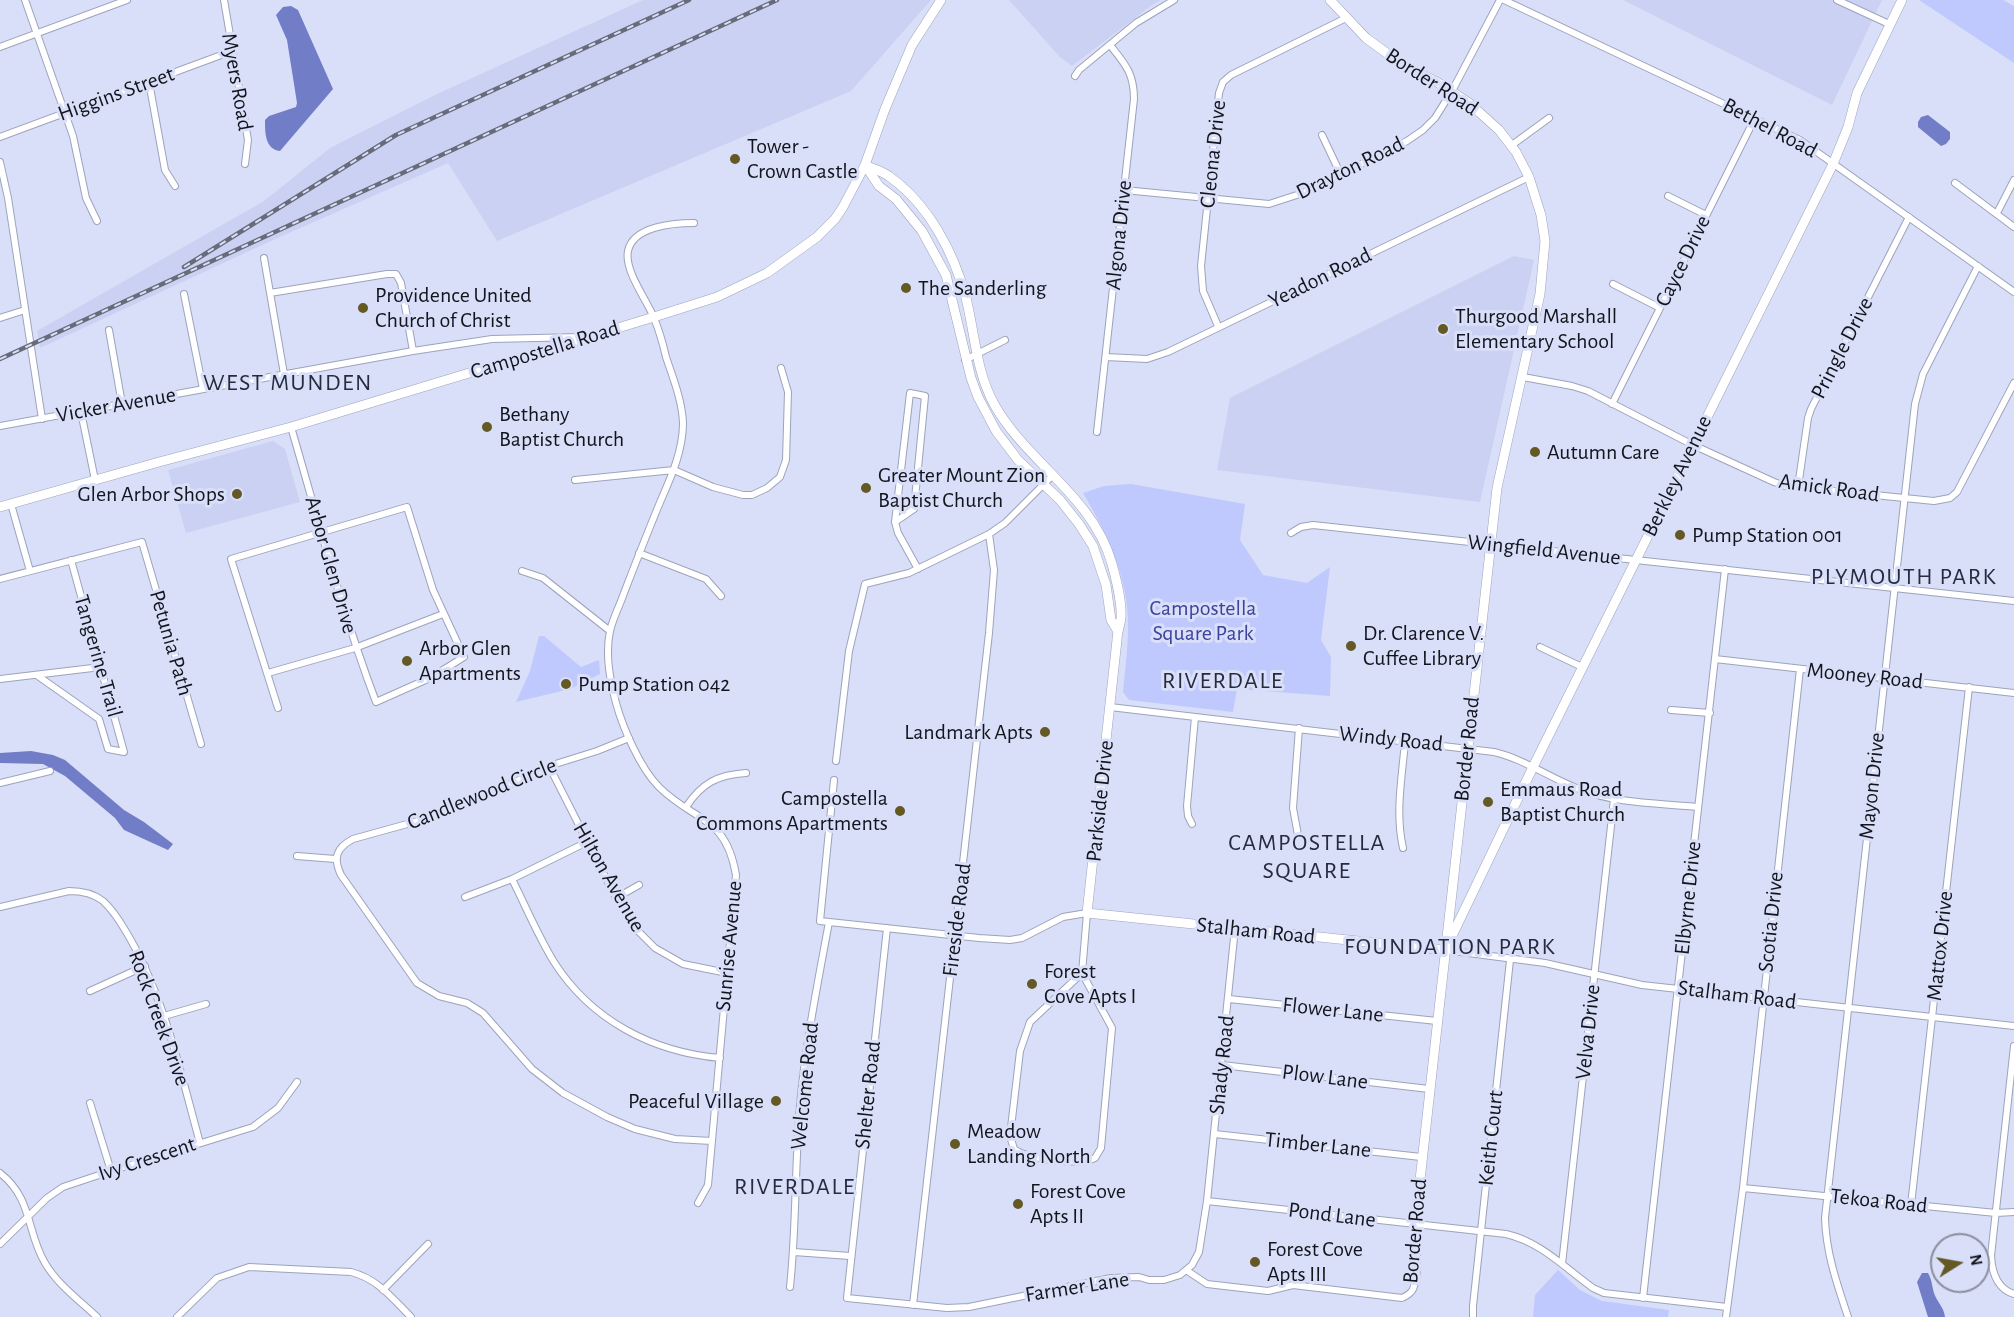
<!DOCTYPE html>
<style>
body{margin:0}
#map{position:relative;width:2014px;height:1317px;overflow:hidden;background:#d9dff8;font-family:"Alegreya Sans",sans-serif}
canvas{display:block}
.north{position:absolute;left:1930px;top:1233px;width:60px;height:60px;box-sizing:border-box;background:#d9dff8;border:2px solid #8a8ea0;border-radius:50%;rotate:79deg;font-size:16px;font-weight:700;line-height:24px;text-align:center;color:#13151d}
.north::after{content:'';display:block;margin:auto;width:21px;height:27px;background:#645825;clip-path:polygon(50% 0,100% 100%,50% 72%,0 100%)}
</style>
<div id="map">
<canvas width="2014" height="1317"></canvas>
<div class="north">N</div>
</div>
<script>
const c = document.querySelector('canvas').getContext('2d');
c.lineJoin = 'round';
function fill(path, color) { c.fillStyle = color; c.fill(path, 'evenodd'); }
function strokePath(path, color, width, dash) { c.strokeStyle = color; c.lineWidth = width; c.lineCap = dash ? 'butt' : 'round'; c.setLineDash(dash || []); c.stroke(path); }
function write(font, color, halo, rows, align = 'center') {
  c.font = font + ' "Alegreya Sans",sans-serif'; c.lineWidth = 6; c.setLineDash([]); c.textBaseline = 'middle'; c.strokeStyle = halo; c.fillStyle = color; for (const [text, x, y, turn = 0] of rows) {
    c.save(); c.translate(x, y); c.rotate((+turn || 0) * Math.PI / 180); c.textAlign = isNaN(turn) ? turn : align; if (halo) c.strokeText(text, 0, 0); c.fillText(text, 0, 0); c.restore();
  }
}
fill(new Path2D(`
 M643 0H931L851 91 497 241 448 163 273 240 40 348 37 331 264 201 330 148 435 95Z
 M1009 0H1161L1152 5 1072 66 1060 57Z
 M1623 0H1882L1832 105Z
 M1514 256 1534 260 1480 502 1217 470 1230 398Z
 M273 441 285 449 300 502 186 533 168 470Z`), '#cad1f2');
fill(new Path2D(`
 M1919 0H2003L2014 6V63Z
 M1131 484 1245 504 1240 540 1263 575 1307 583 1330 567 1321 640 1331 657 1330 696 1237 689 1233 712 1129 700 1123 692C1125 670 1128 649 1128 627 1129 579 1107 534 1083 493L1104 486Z
 M539 636H544L581 667 599 660 600 674 570 689 516 702 530 671Z
 M1558 1270 1580 1290 1602 1301 1669 1310 1668 1317H1533L1535 1295Z`), '#bfc9fd');
fill(new Path2D(`
 M291 6 298 10 333 89 280 151C265 149 265 133 265 120L269 116 296 107 297 103 287 40 276 15 283 7Z
 M1928 115 1950 132V139L1946 144 1941 146 1918 127V122L1921 117Z
 M31 751 53 755 65 760 124 810 144 822 173 844 168 850 124 830 115 818 65 776 43 764 0 763V753Z
 M1922 1273H1928C1932 1280 1932 1286 1934 1293 1937 1302 1944 1307 1945 1317H1928L1917 1282Z`), '#717dc7');
const street = new Path2D(`
 M25 0 73 136 86 198 97 221
 M224 0 248 140 245 164
 M1504 0 1800 140 2014 292
 M1837 0 1889 24
 M0 47 127 0
 M1075 76 1079 70 1136 23 1174 0
 M149 82 165 170 175 186
 M1322 135 1340 173
 M0 137 232 51
 M1512 145 1549 118
 M0 162 8 198 42 419
 M1955 183 2014 227
 M1124 190 1269 204 1303 193 1407 141 1423 130 1435 118 1452 91 1500 0
 M1668 196 1706 215
 M1997 213 2014 180
 M694 223C674 223 633 226 628 251 624 271 647 300 654 318 659 330 663 344 666 357 673 378 682 400 683 423 683 450 672 475 661 500 648 531 636 562 624 593 620 605 613 618 610 631 605 655 610 680 616 703 623 728 640 768 659 787 694 822 726 815 736 875L708 1185 698 1203
 M264 258 284 374
 M1613 284 1660 308
 M270 293 387 274H396L401 283 413 351
 M184 294 203 389
 M0 318 25 310
 M1218 326 1203 291 1201 266 1219 93 1223 82 1231 75 1346 18
 M109 330 122 404
 M1106 357 1147 359 1168 352 1529 177
 M965 360 1005 340
 M1523 377 1572 386 1588 391 1693 445 1774 482 1785 486 1934 501 1950 498 1957 492 2014 383
 M1612 404 1755 118
 M81 412 95 480
 M0 426 413 351 492 339 581 337
 M1097 432 1134 99C1134 73 1125 64 1110 45
 M575 480 674 470 713 487 743 495H752L767 488 780 477 786 460 788 392 781 368
 M1798 487 1808 418 1811 409 1909 217
 M11 504 30 571
 M895 522 914 509 925 396 910 393 895 522 898 533 918 569
 M1291 533 1301 527 1313 525 2014 601
 M639 553 706 579 721 596
 M522 571 543 578 610 631
 M0 579 142 542 201 744
 M1540 647 1582 667
 M1715 659 2014 693
 M268 673 355 648 443 614
 M38 676 99 719 108 749 124 752 71 560
 M0 679 101 667
 M1110 707 1494 752C1524 759 1550 778 1579 789 1616 804 1659 803 1698 807
 M278 708 231 559 407 507 433 590 464 657 430 678 376 702C342 612 318 519 291 427
 M1671 710 1710 713
 M629 738 597 751 549 766 461 807 436 816 353 839C336 848 333 858 341 875L417 983 439 996 467 1003 483 1013 532 1069 563 1093 607 1117 635 1129 675 1139 712 1141
 M836 761 849 651 865 584 909 573 989 534 1005 523 1053 475
 M549 766 616 898 636 929 655 948 683 964 727 973
 M834 780 820 921 979 938 1010 940 1022 938 1063 917 1087 913 1082 973
 M0 783 50 771
 M686 807C702 783 717 775 746 773
 M1192 824 1188 816 1187 806 1195 717
 M1298 835 1293 808 1299 728
 M1403 848C1395 813 1402 777 1405 742
 M297 856 335 859
 M512 879C526 907 538 936 554 962 591 1020 652 1052 720 1058
 M465 897 512 879 587 842
 M616 898 639 885
 M0 907 69 891C82 891 93 893 103 901 112 909 119 920 125 930 164 994 180 1071 200 1143
 M887 928 847 1298 947 1308 969 1307 1111 1278 1139 1277 1149 1280H1164L1180 1275 1192 1265 1199 1252 1207 1201 1235 928
 M1445 950 1545 963 1642 985 2014 1026
 M1082 973 1112 1028 1101 1148 1095 1158C1081 1166 1026 1159 1014 1149L1010 1136 1020 1051 1030 1022Z
 M90 991 145 966
 M1229 999 1437 1021
 M164 1016 206 1004
 M2014 1046 1991 1256C1992 1272 1997 1289 2014 1294
 M1222 1065 1429 1089
 M90 1103 111 1171
 M1215 1134 1421 1157
 M0 1173C33 1199 26 1231 45 1263 57 1284 80 1301 97 1317
 M1743 1188 1996 1213 2014 1212
 M1207 1201 1506 1234C1541 1242 1565 1268 1593 1288L1604 1293 1727 1307
 M1911 1205 1969 687
 M0 1244 47 1198 63 1187 111 1171 253 1127 278 1108 297 1082
 M794 1252 850 1256
 M1562 1264 1614 799
 M1186 1270 1207 1284 1268 1291 1293 1285 1402 1298C1406 1296 1411 1294 1413 1289 1420 1273 1416 1243 1415 1225
 M790 1287C796 1230 795 1174 799 1117 804 1051 817 987 829 922
 M383 1290 428 1244
 M1643 1298 1725 569
 M913 1305 989 633 994 570 989 534
 M177 1317 217 1278 249 1267 351 1272C378 1279 392 1298 411 1317
 M1473 1317V1306L1510 960
 M1726 1317 1743 1188 1800 669
 M1848 1317C1837 1284 1826 1253 1825 1218L1915 404 1923 374 1978 266`);
const secondary = new Path2D(`
 M1330 0 1366 38 1403 65 1437 82 1469 103 1499 130 1516 152 1529 177 1541 215 1545 241 1540 294 1497 488 1415 1225
 M865 165C873 169 883 171 890 177 929 205 954 253 966 298 975 334 976 371 994 404 1027 463 1093 496 1112 564 1116 578 1122 604 1121 618 1120 626 1117 632 1117 640L1087 913 1445 950
 M865 165 879 186 896 199 922 231 946 275 971 378 978 397 996 431 1018 460 1060 500 1079 524 1093 546 1106 585 1111 620 1117 630
 M0 507 159 462 291 427 654 317 717 297 767 273 817 237 835 219 843 207 865 165 885 109 912 45 941 0
 M1449 942 1533 767 1833 164 1848 127 1857 93 1902 0`);
strokePath(street, '#9da3bb', 8);
strokePath(secondary, '#9da3bb', 10);
strokePath(street, '#fff', 6);
strokePath(secondary, '#fff', 9);
const rail = new Path2D(`
 M184 267 396 135 689 0
 M0 359 777 0`);
strokePath(rail, '#676b7a', 4.5);
strokePath(rail, '#d9dff8', 2, [7]);
for (const [x, y, r, color] of [
 [735,159,6,"#645825"],
 [906,288,6,"#645825"],
 [363,308,6,"#645825"],
 [1443,329,6,"#645825"],
 [487,427,6,"#645825"],
 [1535,452,6,"#645825"],
 [866,488,6,"#645825"],
 [237,494,6,"#645825"],
 [1680,535,6,"#645825"],
 [1351,646,6,"#645825"],
 [407,661,6,"#645825"],
 [566,684,6,"#645825"],
 [1045,732,6,"#645825"],
 [1488,802,6,"#645825"],
 [900,811,6,"#645825"],
 [1032,984,6,"#645825"],
 [776,1101,6,"#645825"],
 [955,1144,6,"#645825"],
 [1018,1204,6,"#645825"],
 [1255,1262,6,"#645825"]
]) { const dot = new Path2D(); dot.arc(x, y, r, 0, 2 * Math.PI); c.fillStyle = color; c.fill(dot); strokePath(dot, '#d9dff8', 2); }
write('22px', '#13151d', '#d9dff8', [
 ["Myers Road",237,82,80],
 ["Border Road",1432,82,33],
 ["Higgins Street",116,94,-20],
 ["Bethel Road",1770,128,28],
 ["Cleona Drive",1213,154,-84],
 ["Drayton Road",1350,168,-26],
 ["Algona Drive",1119,235,-84],
 ["Cayce Drive",1683,261,-64],
 ["Yeadon Road",1320,278,-26],
 ["Pringle Drive",1842,348,-63],
 ["Campostella Road",545,350,-17],
 ["Vicker Avenue",116,405,-10],
 ["Berkley Avenue",1677,476,-64],
 ["Amick Road",1829,488,8],
 ["Wingfield Avenue",1544,550,6],
 ["Arbor Glen Drive",331,565,74],
 ["Petunia Path",171,643,74],
 ["Tangerine Trail",98,656,74],
 ["Mooney Road",1865,676,6],
 ["Windy Road",1391,739,6],
 ["Border Road",1467,749,-84],
 ["Mayon Drive",1872,786,-84],
 ["Candlewood Circle",482,794,-22],
 ["Parkside Drive",1100,801,-84],
 ["Hilton Avenue",609,877,60],
 ["Elbyrne Drive",1688,898,-84],
 ["Fireside Road",957,920,-83],
 ["Scotia Drive",1771,922,-84],
 ["Stalham Road",1256,931,6],
 ["Sunrise Avenue",729,946,-85],
 ["Mattox Drive",1940,946,-84],
 ["Stalham Road",1737,995,7],
 ["Flower Lane",1333,1010,6],
 ["Rock Creek Drive",159,1018,70],
 ["Velva Drive",1588,1032,-84],
 ["Shady Road",1222,1065,-84],
 ["Plow Lane",1325,1077,7],
 ["Welcome Road",805,1086,-84],
 ["Shelter Road",868,1095,-84],
 ["Keith Court",1491,1138,-84],
 ["Timber Lane",1318,1145,6],
 ["Ivy Crescent",147,1159,-18],
 ["Tekoa Road",1879,1201,6],
 ["Pond Lane",1332,1215,7],
 ["Border Road",1415,1231,-85],
 ["Farmer Lane",1077,1287,-9]
]);
write('22px', '#13151d', '#d9dff8', [
 ["Tower -",747,146],
 ["Crown Castle",747,171],
 ["The Sanderling",918,288],
 ["Providence United",375,295],
 ["Church of Christ",375,320],
 ["Thurgood Marshall",1455,316],
 ["Elementary School",1455,341],
 ["Bethany",499,414],
 ["Baptist Church",499,439],
 ["Autumn Care",1547,452],
 ["Greater Mount Zion",878,475],
 ["Baptist Church",878,500],
 ["Glen Arbor Shops",225,494,"right"],
 ["Pump Station 001",1692,535],
 ["Dr. Clarence V.",1363,633],
 ["Cuffee Library",1363,658],
 ["Arbor Glen",419,648],
 ["Apartments",419,673],
 ["Pump Station 042",578,684],
 ["Landmark Apts",1033,732,"right"],
 ["Emmaus Road",1500,789],
 ["Baptist Church",1500,814],
 ["Campostella",888,798,"right"],
 ["Commons Apartments",888,823,"right"],
 ["Forest",1044,971],
 ["Cove Apts I",1044,996],
 ["Peaceful Village",764,1101,"right"],
 ["Meadow",967,1131],
 ["Landing North",967,1156],
 ["Forest Cove",1030,1191],
 ["Apts II",1030,1216],
 ["Forest Cove",1267,1249],
 ["Apts III",1267,1274]
], 'left');
write('22px', '#3d439d', '#d9dff8', [
 ["Campostella",1203,608],
 ["Square Park",1203,633]
]);
c.letterSpacing = '1.5px';
write('24px', '#272b3e', '#d9dff8', [
 ["WEST MUNDEN",288,383],
 ["PLYMOUTH PARK",1904,577],
 ["RIVERDALE",1223,681],
 ["CAMPOSTELLA",1307,843],
 ["SQUARE",1307,871],
 ["FOUNDATION PARK",1450,947],
 ["RIVERDALE",795,1187]
]);
c.letterSpacing = '0px';
</script>
